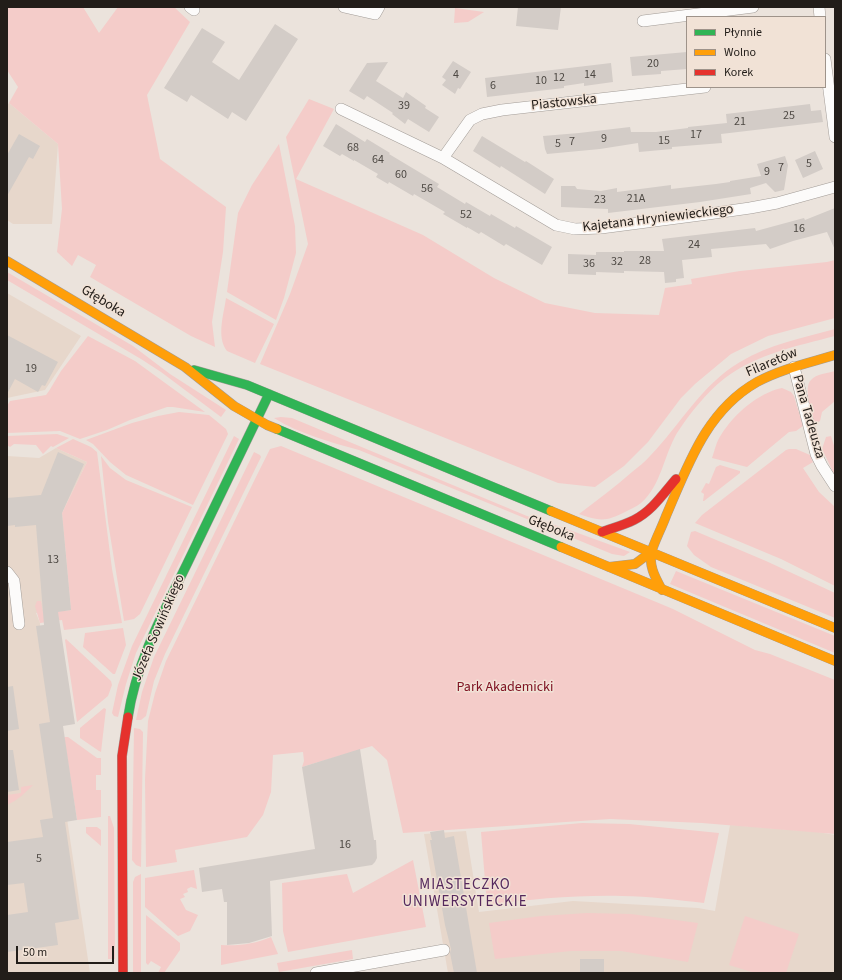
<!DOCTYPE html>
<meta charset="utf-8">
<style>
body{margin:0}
#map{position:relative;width:842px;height:980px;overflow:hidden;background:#ebe3dc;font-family:"Source Sans 3",sans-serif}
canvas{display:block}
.frame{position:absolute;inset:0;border:8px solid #221d19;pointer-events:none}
.legend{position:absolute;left:686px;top:16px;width:140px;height:72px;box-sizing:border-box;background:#f1e2d6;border:1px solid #9e938a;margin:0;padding:5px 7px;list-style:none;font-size:12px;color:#221d19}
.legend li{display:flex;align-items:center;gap:8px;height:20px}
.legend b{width:20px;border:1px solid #9e938a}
.scale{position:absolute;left:16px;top:946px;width:98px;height:18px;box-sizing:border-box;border:2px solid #221d19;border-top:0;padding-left:5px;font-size:12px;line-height:14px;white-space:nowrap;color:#221d19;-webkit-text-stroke:3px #f1e2d6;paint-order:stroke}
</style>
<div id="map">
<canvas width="842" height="980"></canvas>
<div class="frame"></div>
<ul class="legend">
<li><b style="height:5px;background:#30b455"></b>Płynnie</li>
<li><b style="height:5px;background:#ff9f0a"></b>Wolno</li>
<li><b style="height:5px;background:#e5322d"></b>Korek</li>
</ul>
<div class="scale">50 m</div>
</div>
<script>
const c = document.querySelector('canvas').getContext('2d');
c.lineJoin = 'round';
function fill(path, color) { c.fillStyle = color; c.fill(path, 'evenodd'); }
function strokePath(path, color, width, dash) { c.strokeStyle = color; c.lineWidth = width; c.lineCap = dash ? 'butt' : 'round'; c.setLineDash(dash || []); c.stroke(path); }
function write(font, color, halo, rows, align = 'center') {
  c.font = font + ' "Source Sans 3",sans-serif'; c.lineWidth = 3; c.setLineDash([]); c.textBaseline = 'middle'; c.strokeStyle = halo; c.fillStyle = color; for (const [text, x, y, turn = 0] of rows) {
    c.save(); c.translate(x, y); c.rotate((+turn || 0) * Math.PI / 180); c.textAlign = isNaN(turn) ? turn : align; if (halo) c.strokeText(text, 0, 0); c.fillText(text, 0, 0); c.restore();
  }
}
fill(new Path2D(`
 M9 103 58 144 52 224H13L7 220V106Z
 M7 293 81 336 45 390 7 398Z
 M56 448 87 462 62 513 71 610 36 613 40 623V637L90 973H7V456L39 458Z
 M730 825 818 832 835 835V973H448L424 834 466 831 479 912 573 901 698 908 715 911Z`), '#e7d7cb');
fill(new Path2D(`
 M7 7H83L99 33 118 7H174L190 22 147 95 160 159 226 207 223 252 212 322 215 347 191 336 90 277 96 265 78 255 72 266 57 252 62 209 58 144 9 103 18 87 7 70Z
 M455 8 484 12 468 22 454 23Z
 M309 99 334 109 296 179 423 235 494 278 545 303 595 313 659 315 665 288 692 284 691 279 740 271 827 262 835 260V318L768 336 731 354 695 384 681 398 648 442 624 466 595 487 558 483 260 364 290 294 308 244 286 137Z
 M279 144 295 226 296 253 284 298 276 320 227 292 238 213 252 185Z
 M7 272 133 346 170 374 226 410 221 417 161 372 141 359 7 280Z
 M226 298 274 324 255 363 227 351C216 337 224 314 226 298Z
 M835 329V336C797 346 757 354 725 378 706 393 690 413 677 433 664 455 661 486 641 503 636 507 630 509 625 512 606 522 599 521 579 514 597 500 615 487 632 472 638 467 645 462 650 456 681 424 701 385 740 362 770 344 802 338 835 329Z
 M88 336 135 361 205 412 173 407H167L130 420 107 430 80 439 60 431 7 433V406L10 401 46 395 49 391 61 371Z
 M835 371V401L822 412 820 421 815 424C812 414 803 387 811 380 816 374 828 373 835 371Z
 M782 388 791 392 794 396 803 426 796 431 789 432 747 467 712 458C715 450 716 442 721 435 734 414 758 393 782 388Z
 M179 412 209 415 226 429 228 434 193 505 126 475 110 462 93 444 86 440 132 423 158 416Z
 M281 417 292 418 527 516 564 528 630 552 624 556 612 554 359 450C330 442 300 434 274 418Z
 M57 434 69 438 53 447 51 446 43 454 36 445 14 444 10 447 7 445V436Z
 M234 436 239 439 136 653 126 684 118 717 114 716 112 713 118 685 132 646Z
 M831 436 835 449V476L822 449 826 437Z
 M73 439 91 447 97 452 112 569 122 623 64 630 62 620 40 623 35 606 37 601H41L43 613 71 610 62 513 87 462 56 448Z
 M281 446 673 609 755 650 770 654 835 680V834L702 823 610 819 403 833 387 760 372 746 302 767 304 761 303 752 273 755 271 792 263 815 247 837 175 850 177 862 146 867 145 779 148 721 155 693 166 661 255 479 270 449Z
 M789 449H796L810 455 813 462 803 468 819 492 835 507V586L781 559 695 523 702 515 786 450Z
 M254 452 260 455 261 457 165 654 154 681 146 716 141 720H136L142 692 154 657Z
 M101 456 110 468 126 480 192 507 140 614 134 619 124 621 108 522Z
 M720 465 740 471V473L704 501H703L704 494 701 492 706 483 709 484 716 467Z
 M695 531 766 561 835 593V618L711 567 694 555 687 546 691 532Z
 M676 571 835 636V653L670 584Z
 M123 628 126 645 115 674H113L83 647 85 633Z
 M66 639 111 681 112 685 108 696 77 722 65 640Z
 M104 708 106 709 101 752 99 751 80 738V728Z
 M134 728 140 729 143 732 141 867 136 865 132 860Z
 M64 737H68L97 758H101V775H96V790H101V817L77 820Z
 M33 785C25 793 18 800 7 805V795L21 793V787Z
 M108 816H110L114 828 115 959H108Z
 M582 823 629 824 719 833 704 903C677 900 649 896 622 896 576 895 532 899 487 905L481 832Z
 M86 827H97L101 830V846L86 833Z
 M413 860 426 927 288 952 283 931 282 883 347 874 353 893Z
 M194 870 197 889 191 887 187 889 188 892 183 894 185 897 180 899 186 910 198 915 190 931 178 936 145 907V878Z
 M141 874V973H133V882L135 877Z
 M587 913 631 914 698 923 688 962 621 951H571L495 959 489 923 541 916Z
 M146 915 180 943V950L164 973H158L161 967 151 961 148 965 146 963Z
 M745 916 799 934 786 973H755L729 965Z
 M271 937 278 954 221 965V945C239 946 255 944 271 937Z
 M352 950 353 959 279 972 277 963Z`), '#f4ccc9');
fill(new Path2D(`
 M518 7H561L558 30 516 26Z
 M275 24 298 39 246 121 232 112 228 119 191 95 187 102 164 88 202 28 225 42 212 62 239 80Z
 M687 52V69L661 71V74L632 76 630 57Z
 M453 61 471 72 460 89 458 88 455 94 442 85 446 80 442 77Z
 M388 62 376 81 403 98 406 92 426 106 425 108 439 117 429 132 408 119 405 124 392 114 393 113 367 96 364 100 349 91 367 63Z
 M611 63 613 82 584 86V83L564 86V88L487 97 485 78Z
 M810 104 811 111 821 110 823 122 721 134 722 143 672 147V149L639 152 638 143 600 149 547 154 545 149 543 136 579 133 630 127 631 132H656L688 128V127L727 123 726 114Z
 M336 124 365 142 367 139 390 153 389 154 439 184 437 187 465 204 466 202 490 216 491 214 515 228 516 226 552 247 542 265 506 244 504 246 481 232 479 234 467 227V228L443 214 445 212 414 194 413 196 389 182 388 184 376 177 378 174 354 160V161L342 154 340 156 323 146Z
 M19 134 40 146 33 159 29 157 7 196V155Z
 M482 136 525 162 526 161 554 179 545 194 501 166 500 168 473 151Z
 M815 151 823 169 803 178 795 160Z
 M785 156 788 165 784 190 775 192 766 183 750 188 751 194 700 202 608 213V209L561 207V186H575L577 189 601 191 617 188V192L671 185V189L716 184 730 182V181L761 176 757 164Z
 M835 208V250L827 232 793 241 770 249 766 244 711 249 712 257 682 260 684 278 676 279V282L665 283 664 272 624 271V273L596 272V275L568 274V254L596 255V252H624V251H664L662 239 755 228 756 231 804 218 805 220Z
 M7 335 58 362 45 386 42 385 38 392 15 379 7 394Z
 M58 452 84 464 62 513 71 610 58 612 75 724 63 726 77 820 65 822 79 919 55 923 58 945 7 952V915L28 912 24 883 7 885V842L43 837 40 820 53 818 39 724 50 722 36 626 44 625 36 525 15 527V525L7 526V498L41 495Z
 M13 686 19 729 7 731V687Z
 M360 749 374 840H376L377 858 375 862 372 865 270 881 272 936 249 943 227 945V902H224L222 889 202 892 199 868 315 849 302 767Z
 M7 750H13L19 790 7 792Z
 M444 830 445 838 454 836 477 973H454L450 953 451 949 445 925 430 840H432L430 832Z
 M580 959H604V973H580Z`), '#d3ccc7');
const street = new Path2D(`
 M190 7 194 10
 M344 7 375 14 379 7
 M819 7 820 17
 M643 21 753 7
 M825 59 835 137
 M341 109 443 158 556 225 575 229 601 228 708 214 750 208 777 203 835 187
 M443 158 470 120 482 114 502 110 705 87
 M794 367 816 454 822 466 835 486
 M7 572 14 581 19 624
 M316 973 444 950`);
const fast = new Path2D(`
 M194 370 247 385 551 511
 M277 429 561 547
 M128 717C136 663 163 613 187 564 214 507 242 451 269 394`);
const slow = new Path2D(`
 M7 261 185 367 234 406 267 425 277 429
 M551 511 835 628
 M561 547 835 661
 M609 567 635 564 651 552
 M662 590C655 577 648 565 652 550 656 538 662 527 666 516 688 465 706 411 757 382 781 369 809 363 835 355`);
const jam = new Path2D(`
 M602 532C613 528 624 525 634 520 652 511 663 494 676 479
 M123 973 122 756 128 717`);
strokePath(street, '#a29c97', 12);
strokePath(fast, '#a29c97', 10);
strokePath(slow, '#a29c97', 10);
strokePath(jam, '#a29c97', 10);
strokePath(street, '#fcfbfa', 11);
strokePath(fast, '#30b455', 9);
strokePath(slow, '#ff9f0a', 9);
strokePath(jam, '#e5322d', 9);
write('12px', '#4e4944', null, [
 ["20",653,64],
 ["4",456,75],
 ["14",590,75],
 ["12",559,78],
 ["10",541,81],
 ["6",493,86],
 ["39",404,106],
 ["25",789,116],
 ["21",740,122],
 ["17",696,135],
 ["9",604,139],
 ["15",664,141],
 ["7",572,142],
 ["5",558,144],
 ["68",353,148],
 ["64",378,160],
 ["5",809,164],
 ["7",781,168],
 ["9",767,172],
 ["60",401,175],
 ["56",427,189],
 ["21A",636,199],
 ["23",600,200],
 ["52",466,215],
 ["16",799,229],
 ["24",694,245],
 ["28",645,261],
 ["32",617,262],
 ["36",589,264],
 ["19",31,369],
 ["13",53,560],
 ["16",345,845],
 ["5",39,859]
]);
write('14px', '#221d19', '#f1e2d6', [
 ["Piastowska",564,103,-6],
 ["Kajetana Hryniewieckiego",658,219,-7],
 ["Głęboka",103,302,31],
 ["Filaretów",772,363,-23],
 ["Pana Tadeusza",808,417,74],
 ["Głęboka",551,529,22],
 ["Józefa Sowińskiego",159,628,-67]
]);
write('14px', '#801323', '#f1e2d6', [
 ["Park Akademicki",505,688]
]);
c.letterSpacing = '1px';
write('15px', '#54285d', '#f1e2d6', [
 ["MIASTECZKO",465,886],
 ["UNIWERSYTECKIE",465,903]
]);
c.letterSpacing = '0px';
</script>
